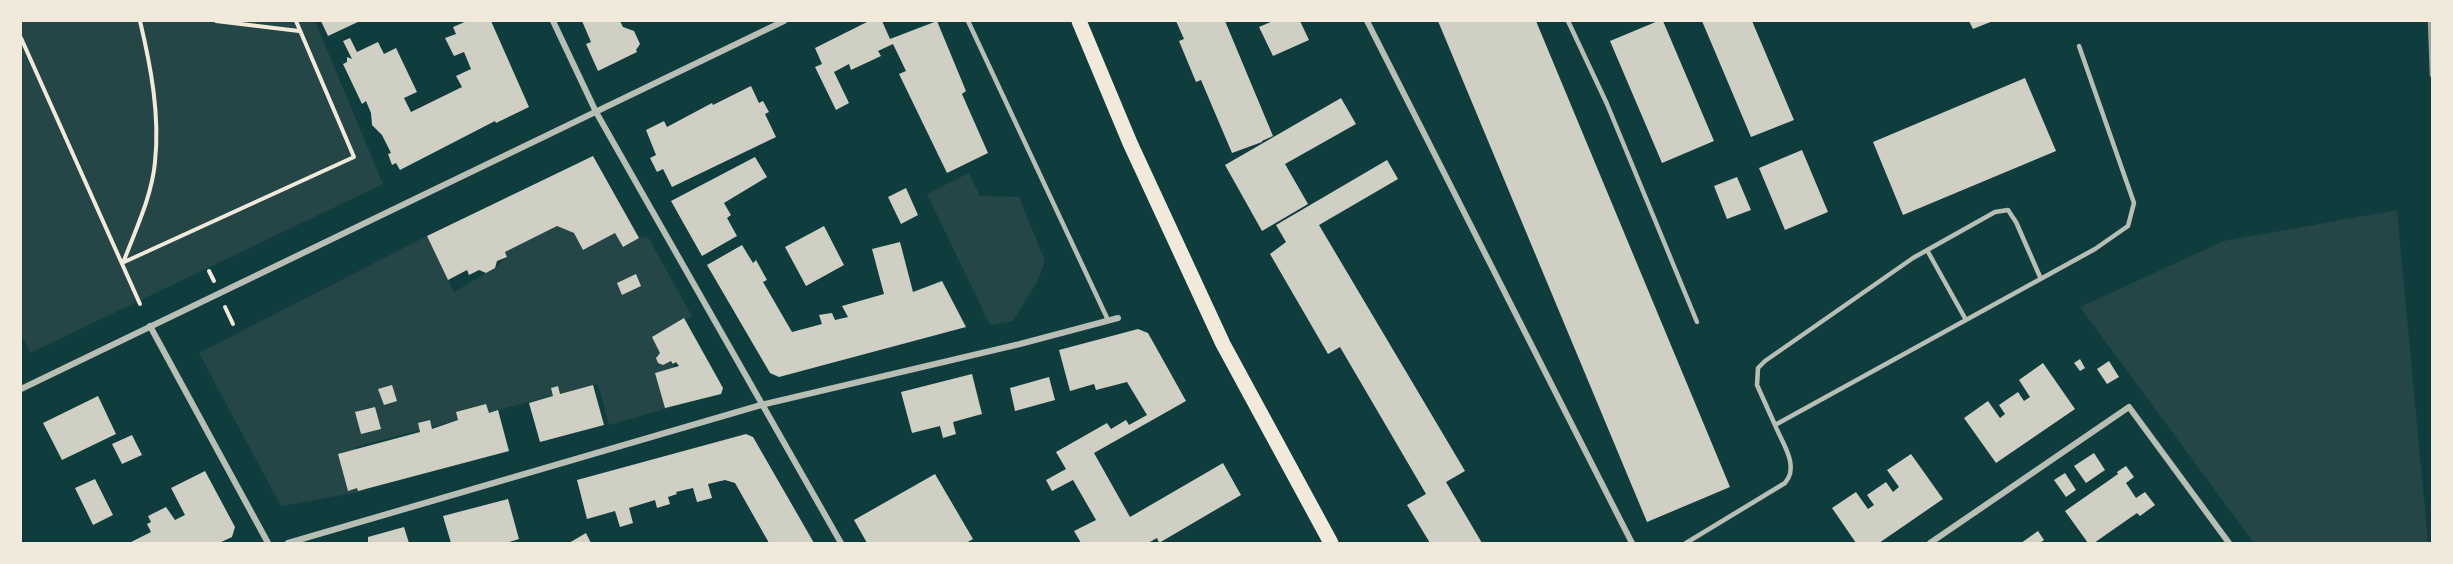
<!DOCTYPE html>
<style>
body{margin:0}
#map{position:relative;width:2453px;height:564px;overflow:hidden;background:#0f3d3e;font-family:"Roboto Condensed",sans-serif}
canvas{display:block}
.frame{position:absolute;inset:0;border:22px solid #f1e9da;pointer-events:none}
</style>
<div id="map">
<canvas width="2453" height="564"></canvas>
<div class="frame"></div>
</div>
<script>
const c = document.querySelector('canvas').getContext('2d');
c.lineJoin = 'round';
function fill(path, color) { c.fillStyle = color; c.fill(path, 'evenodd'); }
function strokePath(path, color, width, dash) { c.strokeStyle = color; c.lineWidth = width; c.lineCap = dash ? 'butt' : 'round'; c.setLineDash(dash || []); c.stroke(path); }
fill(new Path2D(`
 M21 21H315L383 184 30 353 21 334Z
 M969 173 980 196 1019 197 1045 261 1038 280 1013 321 990 325 927 194Z
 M2397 210 2428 543H2254L2080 307 2224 241Z
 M557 226 574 233 584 250 615 233 623 247 639 238 648 237 692 316 658 334 675 369 679 405 609 425 598 384 355 447 365 491 281 506 199 353 427 236 454 292 495 268 507 257 505 252Z`), '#244646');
fill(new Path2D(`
 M321 21H360L328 36Z
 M467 21H491L529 107 496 123 495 121 400 170 396 163 392 165 388 154 391 153 382 135 372 125 371 113 366 101 362 104 343 64 347 62V57L352 59 343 41 350 38 357 52 378 42 384 54 396 48 417 92 404 98 411 112 462 87 456 76 471 69 464 52 454 56 445 38 456 34 453 27Z
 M582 21H620L623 27 634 31 640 44 636 50 637 52 598 71 586 44 591 42Z
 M869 21H882L890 39 937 21 966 91 962 94 988 153 947 173 899 74 906 71 893 44 878 51 881 56 851 70 849 64 834 72 849 103 836 110 815 67 822 64 815 48Z
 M1176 21H1225L1273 136 1262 141V142L1232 153 1201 80 1196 82 1179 41 1184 39Z
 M1273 21H1300L1309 40 1273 56 1259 27Z
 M1438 21H1536L1730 487 1647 522Z
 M1658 21H1663L1714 141 1662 163 1610 41Z
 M1702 21H1752L1794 120 1751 137Z
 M1969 21H1993L1973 29Z
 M2025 78 2056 151 1903 215 1873 142Z
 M751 86 759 103 763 101 769 112 765 114 776 137 672 187 663 169 657 172 650 158 656 155 646 130 664 121 667 127 712 103 713 105Z
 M1341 98 1356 124 1285 164 1308 204 1262 231 1225 165Z
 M1802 150 1828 212 1785 230 1759 168Z
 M593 156 639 238 623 247 615 233 583 250 574 233 557 226 505 252 507 257 497 261 495 268 486 273 479 270 469 275 467 270 448 280 427 236Z
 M755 157 767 177 724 203 731 215 727 218 737 236 702 256 671 201Z
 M1387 160 1398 179 1319 225 1465 471 1446 482 1482 543H1430L1407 505 1426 494 1340 347 1328 354 1270 254 1286 242 1276 225Z
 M1737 177 1751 210 1727 219 1714 186Z
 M906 188 918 215 901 224 888 197Z
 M824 226 844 265 806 286 785 247Z
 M900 242 913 292 942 281 966 327 779 377 770 373 707 265 742 245 753 263 756 260 767 280 763 282 792 332 822 324 819 315 825 314 832 313 835 320 848 317 842 306 884 294 872 249Z
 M636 274 641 286 622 295 617 283Z
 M684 318 723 388 721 394 665 408 655 373 679 366 676 362 673 364 671 361 663 365 658 363 656 358 660 353 652 337Z
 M1138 329 1148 333 1186 401 1094 453 1130 517 1223 463 1241 495 1159 543 1157 538 1148 543H1081L1074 531 1096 520 1073 480 1052 491 1046 480 1066 469 1056 452 1107 423 1111 429 1126 420 1129 425 1147 415 1127 382 1096 390 1094 384 1070 391 1059 350Z
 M2080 359 2085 368 2080 371 2074 363Z
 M2109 361 2119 377 2107 384 2097 369Z
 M2043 363 2075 409 1996 463 1964 418 1988 401 2000 418 2005 414 1999 405 2018 392 2024 401 2030 397 2019 380Z
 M972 374 982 414 953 422 956 434 943 438 940 426 912 433 901 392Z
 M1049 377 1055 400 1015 411 1010 388Z
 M392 385 397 401 384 405 378 389Z
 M593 385 604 425 540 442 529 403 553 396 551 388 558 386 560 394Z
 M98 396 116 434 62 460 43 423Z
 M486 404 489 413 498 410 509 451 358 491 357 488 348 491 338 454 420 432 418 423 430 420 432 429 458 420 456 412Z
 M375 407 381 429 361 434 355 412Z
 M746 434 753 437 814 543H769L735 483 725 480 708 484 712 498 697 502 693 488 676 492 677 494 668 497 670 504 657 508 655 500 629 508 633 523 620 527 615 511 587 519 577 480Z
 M132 435 142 455 122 464 112 444Z
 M2094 453 2105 470 2086 483 2074 466Z
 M1911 454 1943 499 1879 543H1856L1832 508 1856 492 1868 509 1874 505 1867 495 1886 482 1893 492 1899 487 1887 470Z
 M2126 466 2134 477 2126 483 2136 498 2145 492 2155 505 2140 516 2137 513 2094 543H2088L2065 511 2118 474 2117 472Z
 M205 471 235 527 232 537 219 543H129L151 532 147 524 151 522 148 516 166 507 175 520 185 515 171 488Z
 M2065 473 2076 490 2066 497 2054 480Z
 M935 474 973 539 966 543H867L854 520Z
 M95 479 113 515 93 525 75 488Z
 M508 499 519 539 506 543H451L443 516Z
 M404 527 409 543H368V537Z
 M2038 531 2044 540 2040 543H2021Z
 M586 533 591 543H569Z`), '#cfcfc3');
strokePath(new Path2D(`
 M216 21 299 31
 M21 38 140 304
 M122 263 354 157 296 21
 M123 263C135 231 152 196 155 162 160 115 151 67 140 21
 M209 271 214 281
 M225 307 233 324`), '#f1e9da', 4);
strokePath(new Path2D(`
 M968 21 1108 320
 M1568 21 1607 104 1697 322
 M1927 250 1966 320
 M1775 425 1757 385 1758 368 1765 361 1913 258 1995 212 2008 210 2016 222 2041 279
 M1686 543 1785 483C1800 466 1782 443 1775 425L2095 249 2128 226 2134 203 2079 46`), '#b8beb3', 4.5);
strokePath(new Path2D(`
 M553 21 596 112 841 543
 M1367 21 1632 543
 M150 326 268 543
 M21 389 784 21
 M288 543 761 405 1020 344 1118 318
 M1930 543 2129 407 2229 543`), '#b8beb3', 6);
strokePath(new Path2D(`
 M1079 21 1130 143 1223 344 1331 543`), '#f1e9da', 15);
strokePath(new Path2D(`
 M2430 21 2432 75`), '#97a49c', 4.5);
</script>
